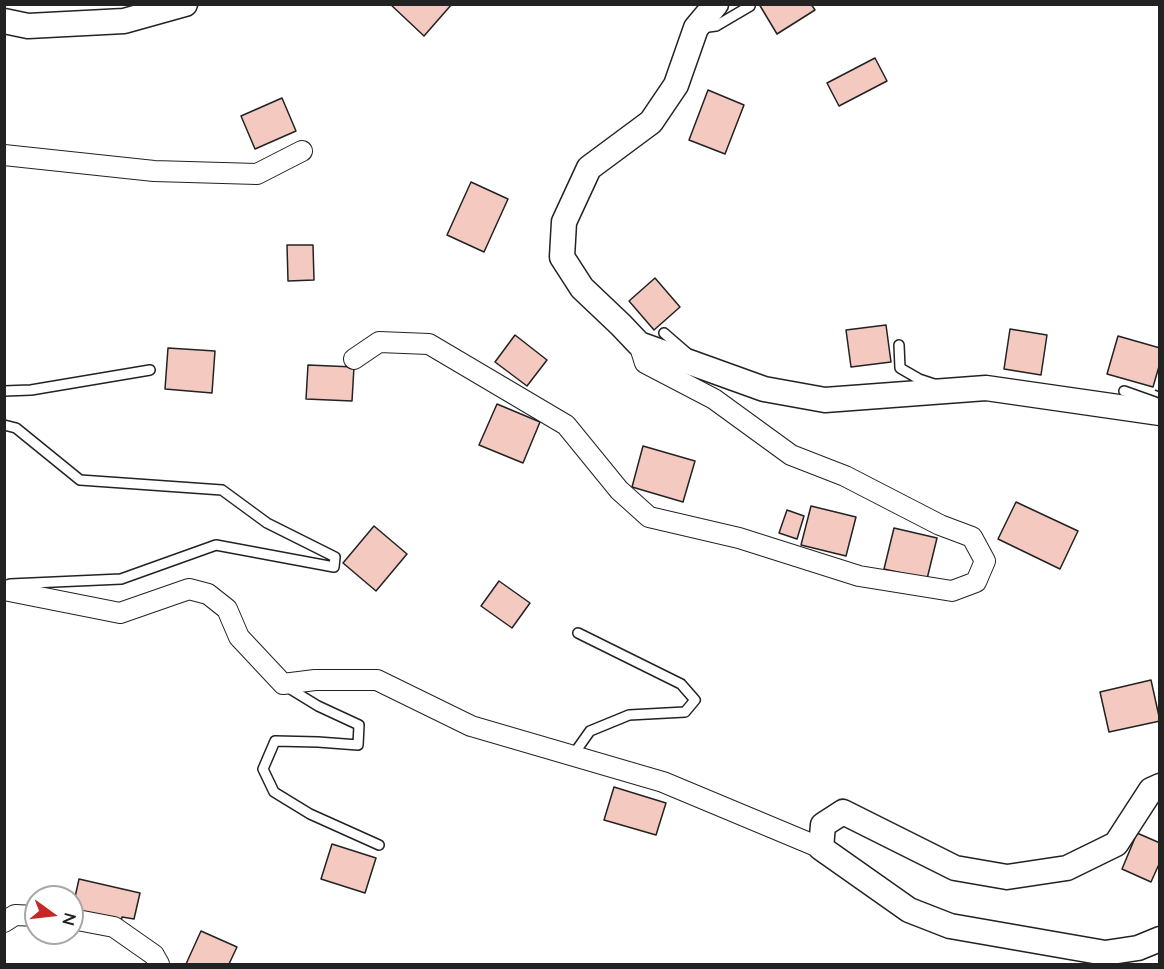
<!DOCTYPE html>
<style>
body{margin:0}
#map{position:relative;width:1164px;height:969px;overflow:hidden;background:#fff;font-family:Lato,sans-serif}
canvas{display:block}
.frame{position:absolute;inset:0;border:6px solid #222;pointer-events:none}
.north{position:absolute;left:24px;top:885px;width:60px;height:60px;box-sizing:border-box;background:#fff;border:2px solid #a7a7a7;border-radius:50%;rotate:105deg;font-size:16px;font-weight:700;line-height:24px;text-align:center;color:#222}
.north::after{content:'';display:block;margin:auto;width:21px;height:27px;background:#c62828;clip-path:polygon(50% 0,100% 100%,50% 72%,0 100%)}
</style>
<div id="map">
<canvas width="1164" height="969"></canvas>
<div class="frame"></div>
<div class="north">N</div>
</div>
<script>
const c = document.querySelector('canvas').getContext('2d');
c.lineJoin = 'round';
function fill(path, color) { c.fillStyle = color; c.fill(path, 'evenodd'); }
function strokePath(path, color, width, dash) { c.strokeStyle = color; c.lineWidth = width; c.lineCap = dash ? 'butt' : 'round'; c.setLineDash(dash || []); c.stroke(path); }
const building = new Path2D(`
 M390 4H452L424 36Z
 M759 4H811L815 10 777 34Z
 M875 58 887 81 839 106 827 83Z
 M708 90 744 105 725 154 689 140Z
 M282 98 296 131 255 149 241 116Z
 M471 182 508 199 484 252 447 235Z
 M287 245H313L314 280 288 281Z
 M655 278 680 307 654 330 629 301Z
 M886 325 891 362 851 367 846 330Z
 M1010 329 1047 335 1041 375 1004 369Z
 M515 335 547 360 527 386 495 362Z
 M1118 336 1160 348V363L1153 387 1107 374Z
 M168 348 215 351 212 393 165 389Z
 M308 365 354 367 352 401 306 399Z
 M497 404 540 422 523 463 479 445Z
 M643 446 695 461 683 502 632 487Z
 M1016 502 1078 531 1060 569 998 539Z
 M811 506 856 517 846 556 801 545Z
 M787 510 804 516 797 539 779 533Z
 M374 526 407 554 376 591 343 563Z
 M894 528 937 538 927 579 884 569Z
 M499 581 530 603 512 628 481 606Z
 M1151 680 1160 721 1109 732 1100 692Z
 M614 787 666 803 656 835 604 820Z
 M1137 833 1160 843V862L1151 882 1122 869Z
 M332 844 376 858 365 893 321 879Z
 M79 879 140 893 134 919 122 917 121 924 72 911Z
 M201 931 237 947 229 964H186Z`);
fill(building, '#f3c9c0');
strokePath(building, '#222', 1.5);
const service = new Path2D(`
 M701 28 716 26 750 6
 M664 333 687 353
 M899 345 900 368 919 379 934 384
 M4 391 31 390 150 370
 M1124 391 1155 402 1157 404
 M4 425 16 428 80 480 222 490 267 523 335 557 334 567 216 545 121 579 10 584
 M287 687 318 706 359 725 358 745 318 742 275 741 263 769 274 792 310 814 379 845
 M573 755 590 731 629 715 685 712 695 700 681 684 578 633`);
const minor = new Path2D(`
 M4 155 154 171 257 174 302 151
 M354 359 379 342 429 344 566 425 619 490 649 517 739 538 859 576 952 591 976 582 985 561 972 537 940 525 845 476 791 455 714 399 645 363 639 344
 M4 590 120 613 189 589 208 594 227 609 239 637 283 684 315 680H377L471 726 663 782 821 848
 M72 919 114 927 154 955 159 964
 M4 922 15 915 36 916`);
const tertiary = new Path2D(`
 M716 4 696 28 676 85 651 122 589 168 564 222 562 257 582 288 621 325 639 344 764 389 825 400 986 388 1160 413
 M4 21 28 26 124 21 185 4
 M1160 786 1151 790 1116 844 1067 868 1007 877 955 868 843 812 823 825 821 848 909 910 950 926 1105 953 1138 948 1160 939`);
strokePath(service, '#222', 12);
strokePath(minor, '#222', 22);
strokePath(tertiary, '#222', 27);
strokePath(service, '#fff', 9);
strokePath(minor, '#fff', 20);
strokePath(tertiary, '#fff', 24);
strokePath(new Path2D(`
 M1155 390 1160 392`), '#222', 1.5, [8, 3]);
</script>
